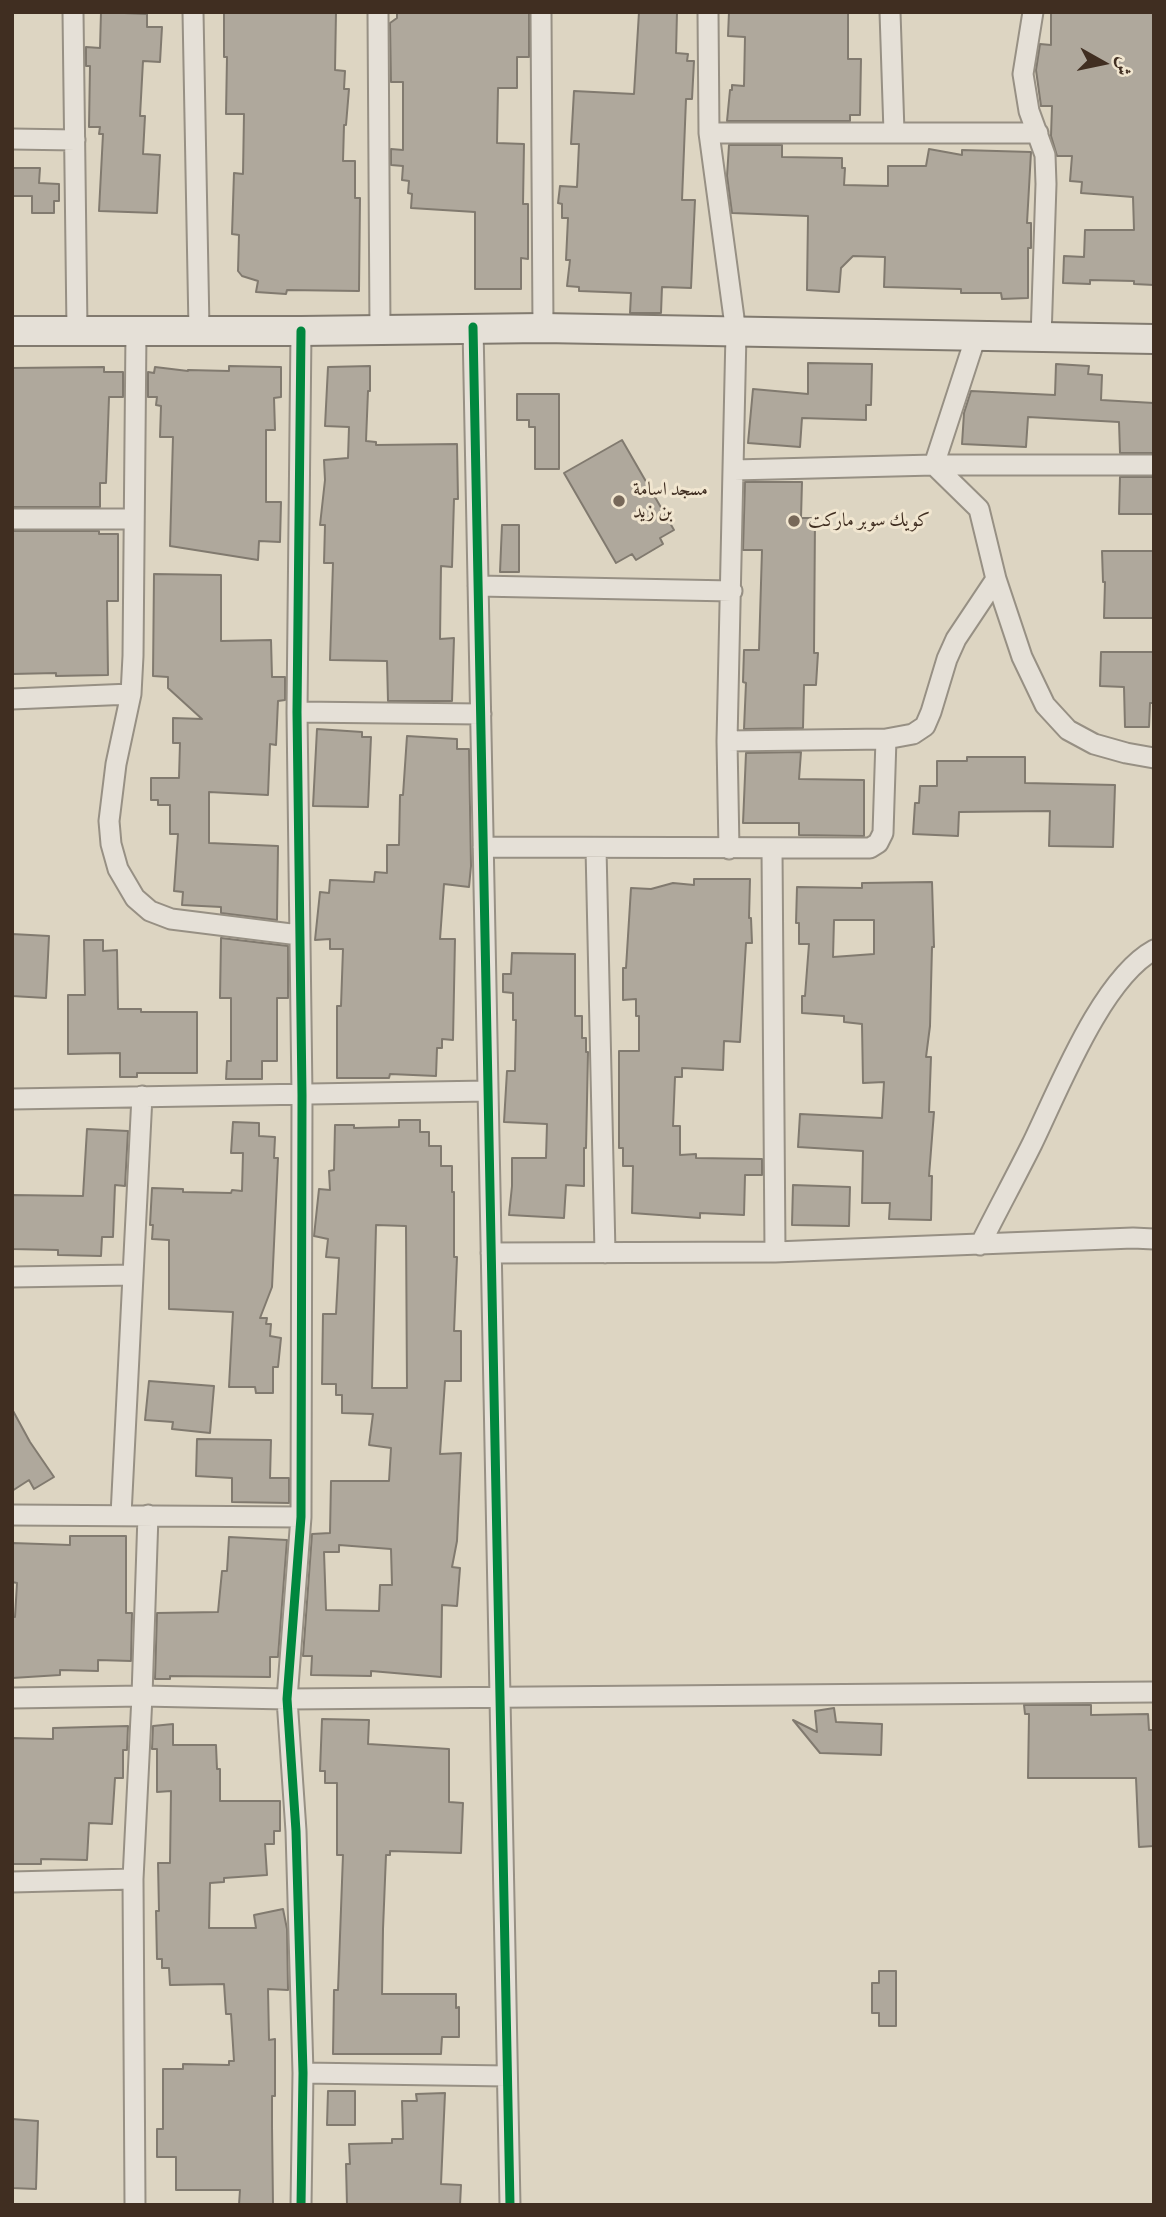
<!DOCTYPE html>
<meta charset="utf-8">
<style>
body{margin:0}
#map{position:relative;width:1166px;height:2217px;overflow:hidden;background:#ddd5c2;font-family:Alegreya,Amiri,serif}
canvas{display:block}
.frame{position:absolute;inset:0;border:14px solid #402e21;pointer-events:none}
.north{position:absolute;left:1068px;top:28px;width:70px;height:70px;-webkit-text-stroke:5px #f1e6d0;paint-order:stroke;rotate:99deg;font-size:19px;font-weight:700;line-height:28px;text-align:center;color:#402e21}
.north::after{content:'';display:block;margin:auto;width:24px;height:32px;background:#402e21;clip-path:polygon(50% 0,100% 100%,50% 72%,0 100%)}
</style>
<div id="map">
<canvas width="1166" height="2217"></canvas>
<div class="frame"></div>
<div class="north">ش</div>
</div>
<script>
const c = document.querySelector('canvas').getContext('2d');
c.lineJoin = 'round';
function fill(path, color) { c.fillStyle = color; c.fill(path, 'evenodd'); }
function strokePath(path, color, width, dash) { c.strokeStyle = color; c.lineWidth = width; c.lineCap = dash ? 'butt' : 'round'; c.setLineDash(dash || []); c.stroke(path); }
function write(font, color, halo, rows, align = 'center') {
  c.font = font + ' Alegreya,Amiri,serif'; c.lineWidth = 6; c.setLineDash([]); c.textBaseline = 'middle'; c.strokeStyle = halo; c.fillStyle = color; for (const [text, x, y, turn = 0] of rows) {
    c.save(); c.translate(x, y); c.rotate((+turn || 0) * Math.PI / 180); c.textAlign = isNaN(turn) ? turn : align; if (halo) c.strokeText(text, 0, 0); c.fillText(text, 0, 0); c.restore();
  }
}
const building = new Path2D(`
 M101 12 147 14V27H162L160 62 143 61 140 116H145L143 154 160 155 157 213 99 211 103 134H99L100 127H89L90 66H86V47L100 48Z
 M224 12H336L335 70 345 71 344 89H349L346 125H344L343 161H355V198H360L359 291 287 290 286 294 256 292 258 281 242 276 238 271 239 235 232 234 234 173 243 174 244 114H226L227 57H224Z
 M397 12H529V57H517V88H498L497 143 524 144 523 204H528V259L521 258V289H475V212L411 208 412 194 408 193 409 181 402 180 403 166 391 165V149L403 150V82H391L390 23 397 18Z
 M639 12H677L676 53 688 54 687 61H694L692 99H686L682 200H695L691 288 662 287 661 313H630L631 293 579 291V287L567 286 570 260H566L568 218H562V204L558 203 560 186 577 187 579 144H571L574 91 634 94Z
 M729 12H848V59H861L860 115H850V121H727L730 90H732V85L744 86 745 37 728 36Z
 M1051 12H1154V285L1134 284V281L1090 280V284L1063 283 1064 256 1084 257 1085 230H1134L1133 197 1081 193 1082 182 1070 181 1072 156H1057L1051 136 1052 106H1041L1036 70 1040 44 1051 45Z
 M729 145H782V157L842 158V168H845L844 185 888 186V166H926L929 149 962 155V150L1031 152 1027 223H1031V248H1028V298L1002 299 1001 293H961V289L884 287 885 257 853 256 841 268 839 292 807 290 808 216 732 213 727 176Z
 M12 168H40L39 183 59 184V201H54V213H32V196H12Z
 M808 363 872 364 871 405H866V420L802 418 800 447 748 443 753 389 808 394Z
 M1056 364 1089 366 1088 374 1102 375 1101 400 1154 403V453H1120L1119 422 1028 417 1026 447 962 444 964 413 971 391 1055 395Z
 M229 366 281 367V397L274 398 275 430H266V502H281L280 542 259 541 258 560 170 546 173 437H160L161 406 156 405 157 397H148V372L154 373 155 367 188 371V370L229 371Z
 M370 366V391H368L366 441 376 442V445L457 444 458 499H454L452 567 441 566 440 639 454 638 452 701H388L387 661 330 660 333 563H324L325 525H320L325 480 324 460 348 458 349 427 325 426 328 367Z
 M104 367V372H123V397H109L106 483H100V507H12V368Z
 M517 394H559V469H535V427H529V420H517Z
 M622 440 674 530 660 538 663 544 636 560 632 554 616 563 564 473Z
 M1120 477H1154V514H1119Z
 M745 482H802L801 518H815L814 653H818L816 685H804L803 728 744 729 746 683 743 682 744 650H759L762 550H743Z
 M502 525H519V572H500Z
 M12 531H99V534H118V601H107L108 675 56 676V673L12 674Z
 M1102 551H1154V618H1104L1105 582H1103Z
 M154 574 221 575V641L271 640 272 677H285V700L278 701 276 745 270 744 268 795 209 792V843L278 846 277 920 221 913V907L182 905 183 892 174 891 178 834H170V805H158V800H151V778H179L180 743H173V718L202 719 168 688V677L153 676Z
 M1101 652H1154V703H1150L1149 727H1125L1124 687 1100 686Z
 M317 729 362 732V737H371L368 807 313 806Z
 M407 736 457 739V749H469L471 866 469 887 444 884 440 939H455L453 1040 442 1039V1048H437L436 1076 390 1074 389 1078H337V1006H341L343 949H330V939L315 940 320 892 329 893 330 880 374 882 375 872 387 873V845H399L400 795H403Z
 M801 752 799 779 864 780V836L799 835V823H743L746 753Z
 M967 757H1025V783L1115 785 1113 847 1049 846 1050 811 959 812 958 836 913 834 915 803H919L920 786H937V761H967Z
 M694 879H750L749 918H751L752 943H746L740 1042 724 1041 723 1070 682 1068V1077H675L673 1126H680V1155L696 1154V1158L762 1159V1175H745L744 1215 700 1213V1218L632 1213 633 1166H623V1148H619V1051H639V1016H636V999L623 1000V968H626L631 888 651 889 673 883 694 885Z
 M932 882 934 947H932L930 1026 926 1057H931L929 1112H934L929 1176H932L931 1220 889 1219 890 1203H862L863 1151 798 1147 800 1114 882 1118 884 1082 863 1083 862 1024 844 1022V1016L802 1013V996H805L809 944H799V923H796L797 887 862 888V883ZM834 920H874V954L833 957Z
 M12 934 49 936 46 998 12 996Z
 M221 938 288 946V998H277V1061H262V1079H226L227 1061H231V998H220Z
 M84 940H103V951L117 950 118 1009H141V1012H197V1073H137V1077H120V1053L68 1054V995H85Z
 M512 953 575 954V1016H582V1038H586V1052H588L586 1148H584V1186L566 1185 564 1218 509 1215 512 1186V1158H546L547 1124 504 1122 507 1071H515L516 1020H513V993L503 992V974H511Z
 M399 1120H420V1132H429V1146H441V1166H452V1192H454V1257H457L454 1331H461V1381H445L440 1454 461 1453 457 1541 452 1567 460 1568 457 1606 442 1605 441 1677 371 1671V1676L311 1675 312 1656H303L312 1534 330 1533 331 1481H389L391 1448 369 1445 373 1414 342 1413V1395H336V1384H322L323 1314H336L339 1258 326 1257 328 1239 314 1236 319 1189 330 1190 329 1171 334 1170 335 1125H354V1128L399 1127ZM376 1225 406 1226 407 1388H372ZM339 1545 391 1549 392 1585H380L379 1611 326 1610 324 1552H339Z
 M233 1122 259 1123V1136L275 1137 274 1158H278L272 1287 260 1318H267L266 1324H271L270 1336 281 1338 278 1367H273V1393H256L255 1387H229L233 1312 169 1309V1240L152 1239 153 1225H150L152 1188 183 1189V1192L231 1193 232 1190 242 1191 243 1153H231Z
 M87 1129 128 1131 125 1186 115 1185 113 1237H102L101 1256 58 1255V1250L12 1249 13 1195 83 1196Z
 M793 1185 850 1187 849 1226 792 1225Z
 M149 1381 214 1386 210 1433 172 1429 173 1422 145 1420Z
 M12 1409 30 1442 54 1477 34 1489 29 1480 12 1491Z
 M197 1439 271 1440 270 1478H289V1503L232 1502V1478L196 1476Z
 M70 1536H126V1613H132L131 1661 98 1660V1671L60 1670V1675L12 1678V1617H15L17 1583 12 1582V1543L70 1545Z
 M229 1537 287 1540 278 1657H270V1677L170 1676V1679H155L157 1613 218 1612 222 1571H227Z
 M1024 1705H1091V1715L1148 1714 1149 1730H1154V1846L1139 1847 1136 1778H1028L1029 1714H1025Z
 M834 1708 836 1722 882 1724 881 1755 820 1753 793 1720 817 1732 815 1711Z
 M322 1719 369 1720 368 1744 449 1749V1802L463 1803 461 1853 390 1851V1855H386L383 1929 382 1994H456V2008L459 2007V2037H442L441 2054H333L334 1990H338L343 1855H337V1783H325V1771H320Z
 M173 1724V1745H216L217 1769H220V1801H280V1831H274V1844H265L267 1875 224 1878V1882L210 1883 209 1928H256L254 1915 283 1909 287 1929 288 1990 268 1989 269 2040 275 2039V2096H272V2126L273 2205H239L240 2190H176V2157H157V2129H163V2069H183V2064L229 2065V2061H234L231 2014H226L224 1984 170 1985 169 1968H162V1959H157L156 1911H159L158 1863H170L171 1791 157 1792V1749H152L153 1726Z
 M128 1726 127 1750H123V1778H115L112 1824 89 1823 87 1860 41 1859V1864H12V1738L53 1739V1728Z
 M879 1971H896V2026H879V2013H872V1983H879Z
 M328 2091H355V2125H327Z
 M445 2093 441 2184 461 2185 460 2205H347L346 2164H350L349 2144 392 2143V2139H403L402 2101H417L416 2094Z
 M12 2119 38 2121 36 2189 12 2188Z`);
fill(building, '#afa89c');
strokePath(building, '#817a6f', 2);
const street = new Path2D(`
 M73 12 77 330
 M193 12 199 329
 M378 12 380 330
 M541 12 543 328
 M708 12 709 133 736 333 727 741 729 849
 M890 12 894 132
 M1033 12 1023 74 1029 111 1045 155 1046 184 1041 338
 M709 133H1038
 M12 139 75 140
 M473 327 510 2205
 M136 331 133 656 131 694 116 764 109 821 111 844 118 869 135 898 150 911 171 919 299 935
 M976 336 934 465 979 509 996 579 1022 657 1045 705 1068 730 1094 744 1126 753 1154 758
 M734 470 934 465H1154
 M12 519H134
 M478 586 732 591
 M12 699 131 694
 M297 712 481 714
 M727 741 886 739 913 734 925 726 931 712 947 659 956 639 996 579
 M483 847 870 848 878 843 883 833 886 739
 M596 848 605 1253
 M772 849 775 1252
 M12 1099 488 1091
 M980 1245C997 1211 1015 1178 1032 1144 1058 1091 1101 979 1154 950
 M491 1253 775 1252 1133 1238 1154 1239
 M12 1277 133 1275
 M12 1515 301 1517
 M121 1515 142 1096
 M12 1698 142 1696 287 1699 1154 1692
 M12 1882 133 1879
 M303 2073 507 2076
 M135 2205 133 1879 142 1696 148 1515
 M301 2205 303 2073 296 1831 287 1699 301 1517 302 1095 297 712 301 331`);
const secondary = new Path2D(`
 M12 331H301L543 328 1154 339`);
strokePath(street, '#979084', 23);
strokePath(secondary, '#817a6f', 32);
strokePath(street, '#e5e0d7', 19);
strokePath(secondary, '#e5e0d7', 28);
strokePath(new Path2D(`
 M473 327 510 2205
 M301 2205 303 2073 296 1831 287 1699 301 1517 302 1095 297 712 301 331`), '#00873e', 9);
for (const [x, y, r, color] of [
 [619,501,7,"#776859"],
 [794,521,7,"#776859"]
]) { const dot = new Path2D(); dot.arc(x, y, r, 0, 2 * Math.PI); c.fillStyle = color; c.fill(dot); strokePath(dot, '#f1e6d0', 2.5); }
write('19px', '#402e21', '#f1e6d0', [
 ["مسجد اسامة",633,490],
 ["بن زيد",633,512],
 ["كويك سوبر ماركت",808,521]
], 'left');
</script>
